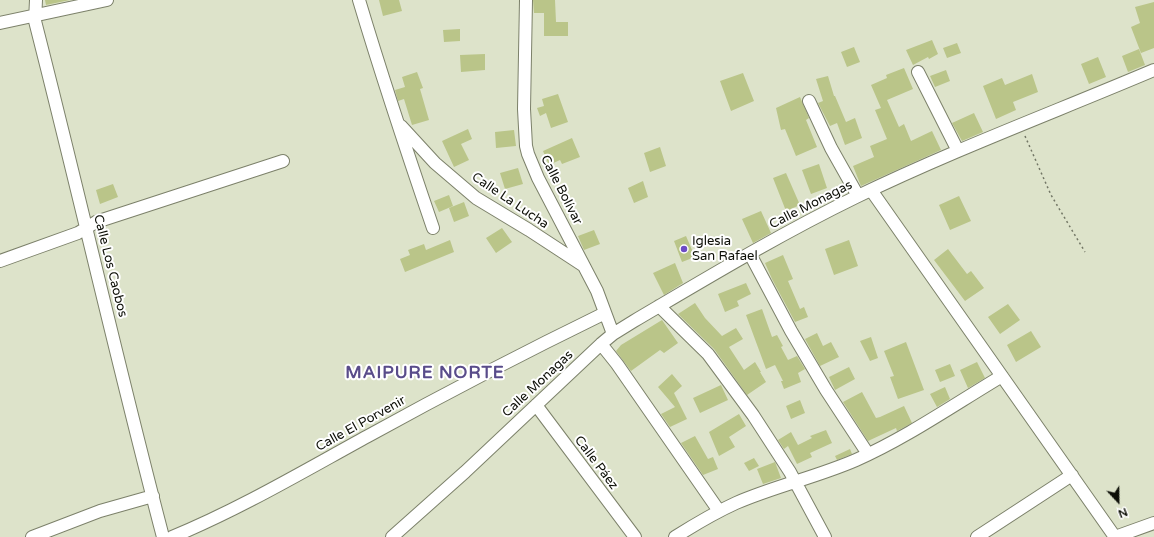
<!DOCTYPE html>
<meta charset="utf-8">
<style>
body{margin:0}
#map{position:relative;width:1154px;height:537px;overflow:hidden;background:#dde3ca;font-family:"Varela Round",sans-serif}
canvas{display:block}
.north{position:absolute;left:1098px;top:481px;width:40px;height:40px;-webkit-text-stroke:3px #fff;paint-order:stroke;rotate:158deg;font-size:11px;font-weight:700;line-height:16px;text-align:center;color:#0d0f07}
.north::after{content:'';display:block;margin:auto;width:14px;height:18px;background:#0d0f07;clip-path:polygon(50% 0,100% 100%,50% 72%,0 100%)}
</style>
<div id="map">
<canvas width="1154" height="537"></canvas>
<div class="north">N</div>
</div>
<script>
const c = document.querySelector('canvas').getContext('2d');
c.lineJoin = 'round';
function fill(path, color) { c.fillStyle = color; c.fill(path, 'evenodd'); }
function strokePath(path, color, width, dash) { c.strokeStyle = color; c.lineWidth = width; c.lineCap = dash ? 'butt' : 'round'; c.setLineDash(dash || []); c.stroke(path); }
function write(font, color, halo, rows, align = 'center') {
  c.font = font + ' "Varela Round",sans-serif'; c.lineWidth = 4; c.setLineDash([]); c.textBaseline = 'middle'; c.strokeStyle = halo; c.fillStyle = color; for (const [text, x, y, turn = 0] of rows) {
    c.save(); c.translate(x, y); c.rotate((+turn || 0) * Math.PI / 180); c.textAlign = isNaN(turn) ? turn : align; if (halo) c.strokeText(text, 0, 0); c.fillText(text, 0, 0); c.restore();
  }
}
fill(new Path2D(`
 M45 0H70L46 5Z
 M379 0H399L402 11 383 16Z
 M533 0H555L556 22H568V36H544V13H534Z
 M1154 2V48L1141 53 1131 27 1140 23 1135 7Z
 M460 29V41L444 42 443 30Z
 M932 40 938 54 929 59 928 57 913 65 906 50Z
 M957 43 961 53 947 58 943 48Z
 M854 47 860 62 847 67 841 52Z
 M1139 49 1145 65 1128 72 1122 56Z
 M485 54V70L461 72 460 55Z
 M1098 57 1106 77 1089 84 1081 64Z
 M904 68 913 89 887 100 899 127 904 124 911 141 932 131 941 150 861 186 853 166 874 157 870 146 887 139 875 110 881 108 871 85 887 78 886 75Z
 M946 70 950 81 935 87 930 76Z
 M417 72 423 88 420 89 429 120 412 125 404 99 398 101 395 90 405 87 402 77Z
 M743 73 754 101 731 111 720 81Z
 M1032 74 1038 92 1013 102 1016 110 996 119 983 86 1002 78 1005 85Z
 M828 76 834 96H835L846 122 855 118 862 138 845 145 837 123 830 126 818 103 823 101 816 79Z
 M558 94 568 122 551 128 546 113 540 116 537 108 544 106 542 99Z
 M800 97 809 118 806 120 817 147 796 156 785 129 781 130 776 108Z
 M974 113 983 132 962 141 952 123Z
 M468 129 472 139 461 144 469 160 454 167 442 141Z
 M514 130 516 146 496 148 495 132Z
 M572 138 580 157 562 164 560 160 549 165 543 151Z
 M660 147 666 166 650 172 644 153Z
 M819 164 827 188 811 194 802 170Z
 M518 168 523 184 505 189 500 173Z
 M786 173 800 205 786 211 773 178Z
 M643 181 648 197 634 203 628 188Z
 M113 184 118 197 100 204 96 190Z
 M449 195 453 206 439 212 434 201Z
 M959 196 971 221 950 230 939 205Z
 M464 202 469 216 454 222 449 208Z
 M761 211 771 233 753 243 742 219Z
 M502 228 512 242 496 253 486 238Z
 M594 230 600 244 584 250 578 236Z
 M686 236 695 257 682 262 674 241Z
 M450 240 454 252 405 272 400 259 410 255 408 250 424 244 426 250Z
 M849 240 858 266 834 275 825 249Z
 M948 249 967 274 971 271 984 288 965 301 934 260Z
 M783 255 793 279 788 281 800 309 804 307 808 317 795 322 772 279 765 263Z
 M675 263 683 283 664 295 653 273Z
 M746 283 751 294 737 301 739 306 725 312 718 294Z
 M695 303 705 318 722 336 736 328 743 339 729 347 744 370 755 362 761 372H760L766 382 747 395 714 349 678 314Z
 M1008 304 1020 320 1000 334 988 317Z
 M762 309 772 337 777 335 783 346 781 347 788 360 797 356 805 369 798 373 801 382 784 389 781 381H783L775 365 766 369 746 315Z
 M662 320 678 343 664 353 660 350 631 371 616 351 621 345Z
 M1031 331 1041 347 1016 362 1007 345Z
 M817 333 823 346 831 342 839 357 820 366 805 339Z
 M871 337 878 358 870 361 860 341Z
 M906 342 924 390 898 399 890 377 894 376 884 351Z
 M977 362 985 378 968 388 960 370Z
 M950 364 955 376 940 382 935 370Z
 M849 367 855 379 835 390 829 377Z
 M672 374 682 386 674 393 687 419 670 427 661 414 675 407 658 387Z
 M721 385 728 400 700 413 693 398Z
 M945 387 950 399 937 407 930 394Z
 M862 392 876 418 880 417 904 406 912 423 897 431 896 428 868 441 843 402Z
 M800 400 805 413 791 419 786 406Z
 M739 414 746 426 729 437 735 447 719 456 709 432Z
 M826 430 832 443 810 453 812 457 797 464 788 446 784 449 778 440 791 432 798 445 812 438 810 436Z
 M695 436 708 459 713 457 718 469 703 475 681 443Z
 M850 449 852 454 837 460 835 456Z
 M754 458 759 466 749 471 744 463Z
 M775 462 781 478 763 484 757 469Z`), '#bac589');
const minor = new Path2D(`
 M36 0 35 21C79 193 118 366 163 537
 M359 0C382 77 407 152 433 228
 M526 0 524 109 526 146 528 154 538 178 597 291 613 334
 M0 23 107 0
 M918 72 958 151
 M809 101 831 148 858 196
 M401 126 435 163 476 198 529 230 584 266
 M871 190 1115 537
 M750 254 791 331 826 390 868 454
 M0 261 78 233 96 222 283 161
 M659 306 708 354 753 415 790 472 825 537
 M601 344 617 364 719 511
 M536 405 635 537
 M32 537 100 511 153 496
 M172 537C240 509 304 471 368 436 446 393 525 352 605 313
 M392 537 465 472 601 344 613 334 634 321C707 278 780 234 856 197 953 150 1055 112 1154 70
 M675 537C694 525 714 513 736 503 775 486 817 477 856 460 906 438 955 404 1002 376
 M977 537 1072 475
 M1115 537 1154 523`);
strokePath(minor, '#7c816a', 14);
strokePath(new Path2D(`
 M1025 136 1051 195 1085 252`), '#727665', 1.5, [2, 3]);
strokePath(minor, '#fff', 12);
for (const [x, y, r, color] of [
 [684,249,4,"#6d4cc5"]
]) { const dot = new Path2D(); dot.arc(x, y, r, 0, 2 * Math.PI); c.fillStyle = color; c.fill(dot); strokePath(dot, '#fff', 1.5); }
write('13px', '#0d0f07', '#fff', [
 ["Calle Bolívar",561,190,63],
 ["Calle La Lucha",510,201,34],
 ["Calle Monagas",811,205,-27],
 ["Calle Los Caobos",110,266,76],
 ["Calle Monagas",538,384,-43],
 ["Calle El Porvenir",361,424,-29],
 ["Calle Páez",596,463,53]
]);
write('13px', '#0d0f07', '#fff', [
 ["Iglesia",692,242],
 ["San Rafael",692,257]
], 'left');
c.letterSpacing = '1px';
write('bold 17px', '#594c8a', '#fff', [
 ["MAIPURE NORTE",425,374]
]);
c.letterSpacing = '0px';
</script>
